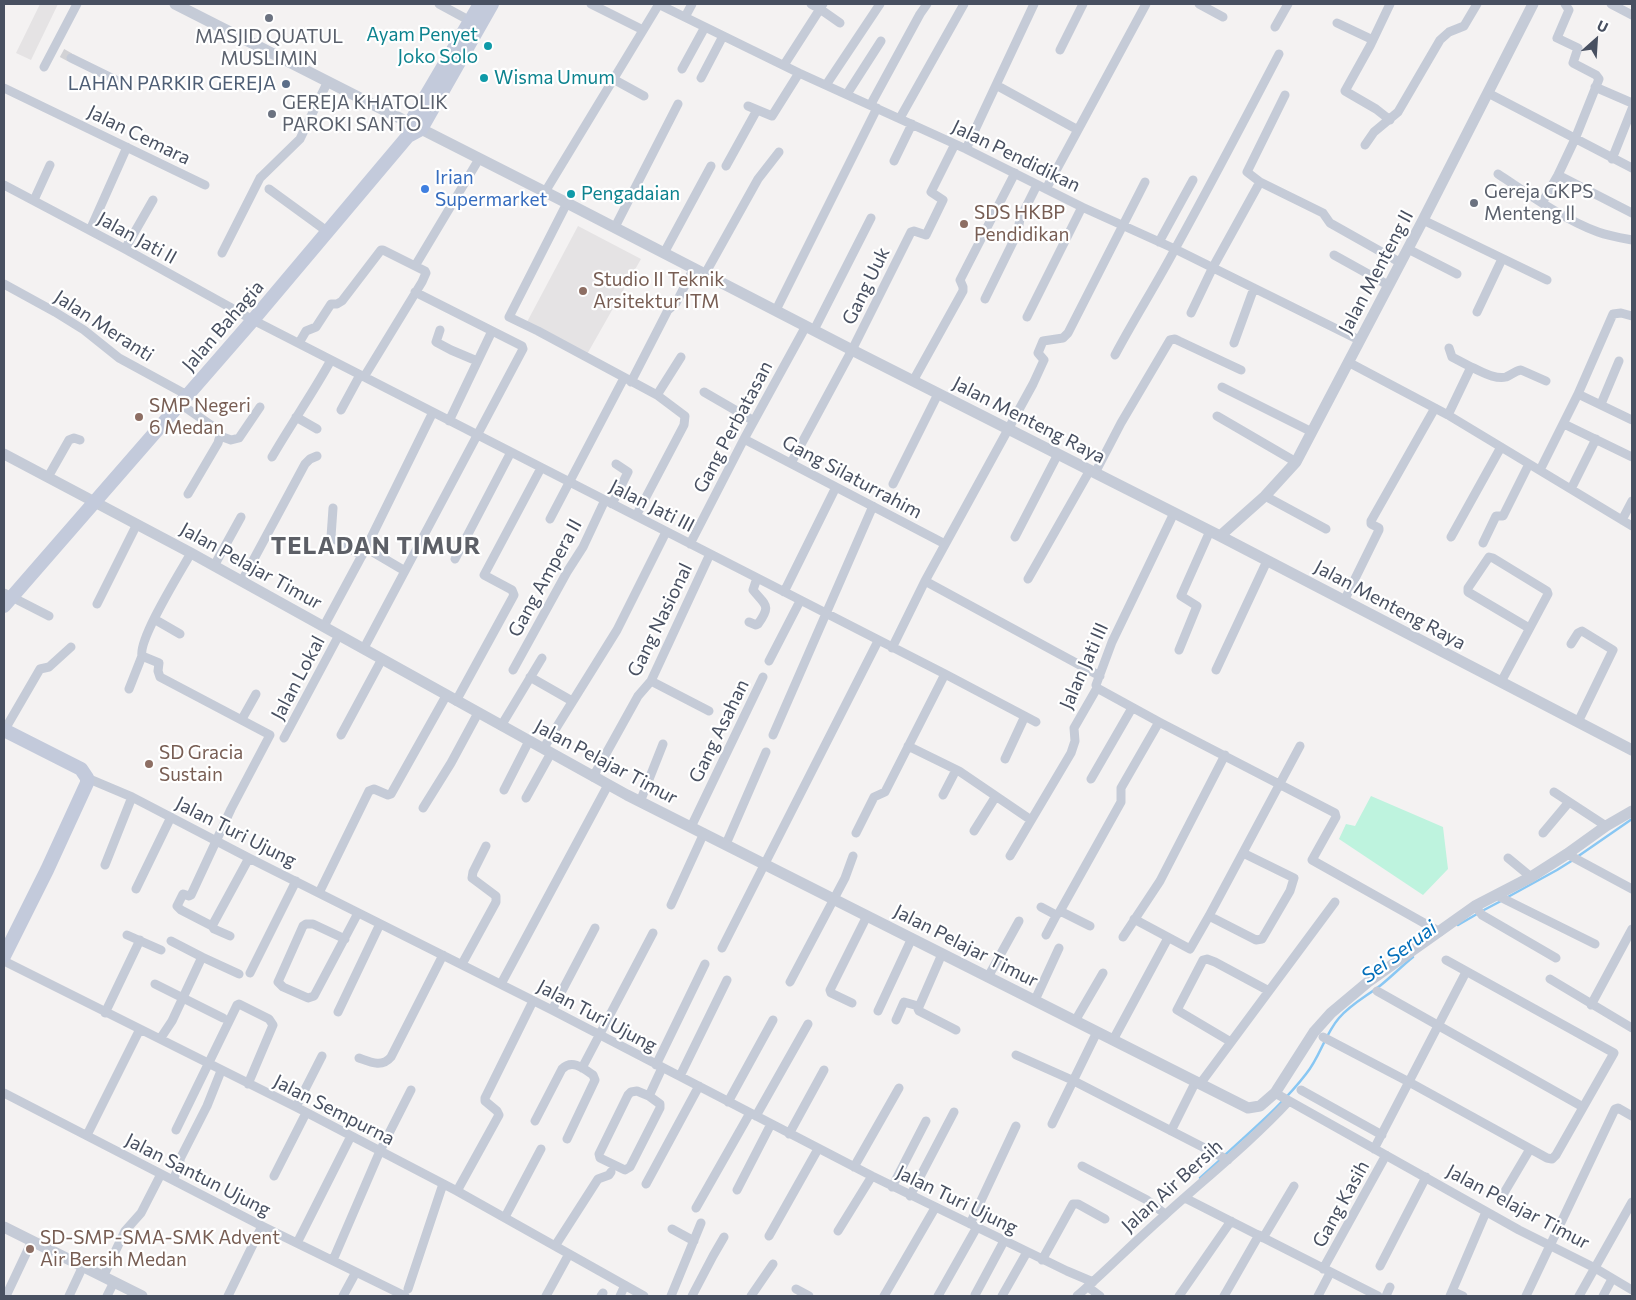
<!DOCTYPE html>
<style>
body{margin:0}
#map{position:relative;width:1636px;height:1300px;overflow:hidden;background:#f4f2f2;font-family:Commissioner,sans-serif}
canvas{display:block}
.frame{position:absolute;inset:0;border:5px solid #485061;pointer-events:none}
.north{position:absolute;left:1571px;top:15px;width:50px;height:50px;-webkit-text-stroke:4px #fff;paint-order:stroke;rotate:26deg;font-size:14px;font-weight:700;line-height:20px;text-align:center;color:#485061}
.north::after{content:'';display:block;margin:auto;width:18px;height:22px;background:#485061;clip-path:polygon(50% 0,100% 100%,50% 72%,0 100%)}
</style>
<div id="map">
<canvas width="1636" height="1300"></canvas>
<div class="frame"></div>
<div class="north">U</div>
</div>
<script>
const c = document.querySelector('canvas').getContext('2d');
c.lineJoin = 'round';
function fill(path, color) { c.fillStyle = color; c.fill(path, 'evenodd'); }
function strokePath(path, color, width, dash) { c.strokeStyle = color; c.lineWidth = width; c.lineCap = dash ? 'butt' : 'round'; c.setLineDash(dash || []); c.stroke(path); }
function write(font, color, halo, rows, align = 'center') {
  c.font = font + ' Commissioner,sans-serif'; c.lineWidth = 4.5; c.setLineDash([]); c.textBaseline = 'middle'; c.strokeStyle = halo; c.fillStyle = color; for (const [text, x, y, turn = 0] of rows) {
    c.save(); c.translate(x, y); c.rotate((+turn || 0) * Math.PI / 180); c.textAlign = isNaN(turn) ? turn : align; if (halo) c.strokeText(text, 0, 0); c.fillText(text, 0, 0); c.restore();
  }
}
fill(new Path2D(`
 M40 4H58L31 60 16 53Z
 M578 226 641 259 586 356 527 322Z`), '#e5e3e4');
fill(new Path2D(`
 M1371 796 1443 827 1448 869 1423 895 1339 839 1346 824 1355 826Z`), '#bef3de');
strokePath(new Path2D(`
 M1577 857 1632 819
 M1506 898 1557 870 1573 860
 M1482 911 1501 901
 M1458 925 1477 914
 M1225 1155C1253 1129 1283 1104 1306 1074 1320 1057 1325 1034 1339 1018 1351 1004 1367 996 1381 985 1392 976 1402 966 1413 957
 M1200 1178 1220 1160`), '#89c7f3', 2.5);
strokePath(new Path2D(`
 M62 53 71 58`), '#d2d2d5', 9, [9, 4.5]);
strokePath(new Path2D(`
 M439 4 474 23
 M591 4 643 30
 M658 4 799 73 966 149 1082 207 1175 249 1359 340
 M823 4 820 9 840 23
 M1199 4 1223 17
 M1390 4 1370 46 1345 91 1376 109 1390 120
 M1611 4 1632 15
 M685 17 692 4
 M1337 23 1373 40
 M1275 27 1288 4
 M1060 50 1083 4
 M71 58 122 83
 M784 65 820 9 811 4
 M44 67 77 4
 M682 69 705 27
 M701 78 723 36
 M613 79 644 96
 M826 85 880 4
 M996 85 1078 130
 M1595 87 1632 103
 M4 88 205 185
 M1488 93 1632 168
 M847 94 881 41
 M1285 95 1247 172 1260 182 1323 213 1330 223 1401 263
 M871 104 920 14 927 4
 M748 106 772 116 799 73
 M900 118 964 4
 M1365 145 1374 132 1398 112 1440 40 1449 32 1464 26 1477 4
 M966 149 1034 4
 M1612 159 1632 109
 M894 161 912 124
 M726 166 757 110
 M1498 174C1530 195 1563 219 1598 232 1609 236 1621 238 1632 240
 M1558 175 1632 213
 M4 185 125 249 253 320 945 674 1036 722
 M269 189 328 232
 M1046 189 1146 4
 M545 192 659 4
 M34 200 50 165
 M567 203 509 317 538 331 657 395 685 416 684 425 636 516
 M1542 203 1558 175 1575 139 1599 79 1596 75 1573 63 1578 48 1557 38 1569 10 1565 4
 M1423 220 1547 280
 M615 227 678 104
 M90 230 127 147
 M1159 242 1193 180
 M125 249 153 200
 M1408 249 1457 274
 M222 253 260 178 300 139 328 81
 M664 253 711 166
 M1334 255 1388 285
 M415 266 479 159
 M705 274 758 179 779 152
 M4 284 55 312 84 330 119 358 187 395
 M985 299 1013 242 1018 230 1020 219 1037 185
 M776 310 877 108
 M1477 312 1502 259
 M1191 313 1213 267 1260 182
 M1027 317 1082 207
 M440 330 436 342 451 350 477 361
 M814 330 871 218
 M299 343 306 331 316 327 331 304H337L342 301 381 250H383L425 271 426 273 422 282 364 377
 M1234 343 1254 288
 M1449 348 1452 357 1471 367
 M1115 355C1134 319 1156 285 1175 249 1211 184 1245 119 1279 54
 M1348 362 1448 415 1632 526
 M913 381 963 291V287L960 280 1015 173
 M631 382 668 310 676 303 694 268
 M1222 387 1312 432
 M704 392 754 421
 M1578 394 1632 420
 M657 395 681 357
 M179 403 218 430 220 436 218 443 188 494
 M1601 404 1619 361
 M341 410 360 375
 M1448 415 1471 367C1481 371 1495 380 1506 377 1511 375 1515 371 1521 370L1546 381
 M1217 416 1296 462
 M296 417 317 429
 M449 421 492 331
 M1564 424 1632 457
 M220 436 231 440 239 438 260 407
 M744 439 945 544
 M272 457C291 424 313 393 331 360
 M791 463 852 350 911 232 914 231 926 235 943 200 931 192 955 144
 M1540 470 1578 394 1613 314 1621 313 1632 316
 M1095 473 1121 423 1170 340 1175 339 1179 341 1241 370
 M48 477 69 440 74 438 80 440
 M893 484 938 394
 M1571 489 1596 439
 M1265 496 1326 529
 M612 504 628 472 616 464
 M333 508 331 537 362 556
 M550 519 624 378
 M1622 520 1632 501
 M1015 537 1058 454
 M1451 537 1501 447
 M1483 543 1496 516H1503L1529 464
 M690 544 744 439 806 326
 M366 548 405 571
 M191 553C181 571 138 639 142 656L159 663 158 671 160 677 270 735 231 809 191 895 189 896 183 894 177 906 181 910 212 926
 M455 559 511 452
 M214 566 241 517
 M1028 579 1090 470
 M242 581 305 464 310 459 317 456
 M925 581 1100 676
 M784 592 836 487
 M4 593 49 616
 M1344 601 1379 530V528L1371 524V521L1435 408
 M97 604 137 524
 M154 619 180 634
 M749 622 756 625 758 624C772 605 765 605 753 590L757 578
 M324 626 366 548 433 412
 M1571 644 1578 633 1582 631 1613 650 1578 722
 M364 648 523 349 522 346 415 292
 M892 648 925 581 1033 384 1044 360 1038 353 1043 341 1063 338 1068 333 1145 182
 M1179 650 1197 606 1181 596 1210 531
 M769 661 800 601
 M513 670 567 572 583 547 605 500
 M1216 670 1267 561
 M530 677 572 701
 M651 681 709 711
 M1501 682 1548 594 1547 591 1493 558 1489 557 1468 588V592L1529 628
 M1097 688 1159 722 1335 813 1336 817 1312 860 1440 932
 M129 689 142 656
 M456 701 514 595 512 590 484 575 541 468
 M242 719 256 694
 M501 726 542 658
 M4 731 40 669 49 667 71 647
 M341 735 382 659
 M773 735 873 506
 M284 738 339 635
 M908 746 959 771 1031 820
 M543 749 617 630 666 532
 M1005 759 1025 716
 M593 777 638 696 651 681 710 554
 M87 778 132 797 249 858 552 1010 872 1176 1067 1271 1093 1282
 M1091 779 1132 708
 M504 790 529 741
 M1554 792 1606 826
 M943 795 956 770
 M526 798 551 753
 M640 802 663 744
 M423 808 451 763 478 713
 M691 827 763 677
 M974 831 996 796
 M856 833 874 797 885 792 945 674
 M1543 833 1569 802
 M726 844 766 752
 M1567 854 1632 889
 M1010 856 1071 753 1075 741 1074 728 1097 688 1096 685 1112 642 1174 513
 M1508 858 1531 877
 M105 865 132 797
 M136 889 171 817
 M319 893 369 791 374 789 388 795 391 794 446 696
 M1496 895 1595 944
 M671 905 704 833
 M1475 906 1482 915 1556 958
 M1041 907 1056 915 1059 913 1121 802V788L1159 722
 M1060 911 1090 926
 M1209 916 1256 940 1262 939 1290 891 1294 878 1243 853
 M1134 919 1190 949 1209 916 1300 746
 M127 935 161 950
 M1046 935 1057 914
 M230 936 214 929 212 926 249 858
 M1123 937 1160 881 1225 755
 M345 939 313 924H306L303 926 278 982 283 987 308 998 314 996 358 913
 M171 941 202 957
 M722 948 878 641
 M942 954 918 1009 919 1011 956 1030
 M4 961 296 1107 457 1191 644 1296
 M462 964 496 902V896L472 878 473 872 486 846
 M250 973 296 881
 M988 977 1019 921
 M1550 979 1632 1028
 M790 982 845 878 853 856
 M155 984 223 1018
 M501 984 608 785
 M1377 991 1583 1107
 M1035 1000 1059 948
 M852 1003 831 993 830 990 867 916
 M1591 1005 1632 929
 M552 1010 595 928
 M878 1011 912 938
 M338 1012 380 924
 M105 1013 140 940
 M896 1020 904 1002 918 1006
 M1075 1021 1103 973
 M1323 1037 1409 1082 1547 1158 1552 1159 1556 1155 1614 1053 1446 960
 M160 1039 172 1021 202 957 239 974
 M1113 1040 1168 938
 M1231 1042 1177 1010 1203 960 1207 959 1215 962 1269 991
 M1016 1055 1072 1080 1228 1160
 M359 1058C370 1062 382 1068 391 1057L443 955
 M656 1065 705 964
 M582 1068 653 933
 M680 1076 727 980
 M1200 1084 1335 902
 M1301 1090 1382 1135
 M4 1093 262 1226 405 1296
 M1275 1093 1519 1230 1595 1268 1632 1290
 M649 1096 637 1091 631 1092 628 1095 599 1154 600 1158 625 1170 630 1167 660 1108V1104L649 1096 662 1068
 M728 1102 773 1020
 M296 1107 322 1056
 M756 1116 808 1024
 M535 1121 562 1069C572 1059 583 1068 593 1075L595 1080 567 1139
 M1052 1124 1097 1032
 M176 1130 237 1005 239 1004 269 1019 273 1025 248 1084
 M1171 1131 1196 1081
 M789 1134 824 1070
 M87 1135 140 1029
 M1374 1149 1466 972
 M1082 1166 1147 1200 1165 1214
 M854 1167 899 1088
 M274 1176 306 1113
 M173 1180 180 1164V1159L207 1106 221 1071
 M646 1184 699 1086
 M892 1187 926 1121
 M737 1190 771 1124
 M457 1191 499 1115 497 1111 485 1101V1098L533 1001
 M910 1196 954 1112
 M1185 1198 1378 1296
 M1501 1198 1530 1149
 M696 1208 750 1113
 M505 1217 541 1149
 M970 1224 1016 1126
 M672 1229 694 1241
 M838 1231 872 1176
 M769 1236 818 1149
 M1263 1238 1294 1186
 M297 1243 351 1136
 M555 1246 598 1179 609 1175 611 1172
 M333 1260 380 1151 411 1090
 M1042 1260 1073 1204H1078L1105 1219
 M1380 1266 1426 1177
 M1323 1269 1386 1155
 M103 1277 125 1231 141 1213 161 1174
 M1088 1287 1100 1296
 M408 1289 443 1184
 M796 1289 809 1296
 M1452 1291 1463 1296
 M975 1295 1004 1241
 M6 1296 32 1241
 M69 1296 83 1266
 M107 1296 114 1282
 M228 1296 262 1226
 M343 1296 356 1272
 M546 1296 569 1254
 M601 1296 603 1293
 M620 1296 625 1285
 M671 1296 701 1223
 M692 1296 713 1256 724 1237
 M751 1296 773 1264
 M884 1296 935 1208
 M938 1296 977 1227
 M1002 1296 1027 1252
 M1077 1296C1107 1270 1135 1241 1165 1215 1207 1177 1251 1142 1289 1101
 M1179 1296 1231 1221
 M1224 1296 1259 1235
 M1318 1296 1330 1273
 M1386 1296 1390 1287
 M1450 1296 1486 1212
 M1526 1296 1615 1109 1618 1108 1632 1116
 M1579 1296 1632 1202
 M1603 1296 1612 1279`), '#c5cbd7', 9);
strokePath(new Path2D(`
 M175 4 567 203 852 350 1220 536 1632 750
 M4 454 191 553 627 795 1248 1108 1260 1106 1275 1093 1314 1032 1331 1013 1368 982 1475 906 1531 877 1567 854 1606 826 1632 811
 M1220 536 1265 496 1296 462 1423 220 1533 4
 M4 1227 142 1296`), '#c5cbd7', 11);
strokePath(new Path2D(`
 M408 136 410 123 480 4
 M4 606 253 320 408 136 421 129 492 4
 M4 730 81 769 87 778V783L47 870 4 956`), '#c3cadb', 14);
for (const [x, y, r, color] of [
 [269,18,5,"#6b7280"],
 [488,46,5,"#0f9aa8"],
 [484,78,5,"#0f9aa8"],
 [286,84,5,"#5c6f8a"],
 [272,114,5,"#6b7280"],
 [425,189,5,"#3f7fe0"],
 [571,194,5,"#0f9aa8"],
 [1474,203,5,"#6b7280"],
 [964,224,5,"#8d6e63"],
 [583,291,5,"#8d6e63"],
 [139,417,5,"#8d6e63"],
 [149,764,5,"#8d6e63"],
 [30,1249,5,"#8d6e63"]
]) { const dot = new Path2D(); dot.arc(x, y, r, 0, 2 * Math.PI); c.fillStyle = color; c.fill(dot); strokePath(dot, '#fff', 2); }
write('19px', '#0d838f', '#fff', [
 ["Ayam Penyet",478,35,"right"],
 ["Joko Solo",478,57,"right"],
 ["Wisma Umum",494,78],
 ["Pengadaian",581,194]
], 'left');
write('19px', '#5b616d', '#fff', [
 ["MASJID QUATUL",269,37,"center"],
 ["MUSLIMIN",269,59,"center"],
 ["GEREJA KHATOLIK",282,103],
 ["PAROKI SANTO",282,125],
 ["Gereja GKPS",1484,192],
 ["Menteng ll",1484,214]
], 'left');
write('19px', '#4e5e75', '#fff', [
 ["LAHAN PARKIR GEREJA",276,84]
], 'right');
write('19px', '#485061', '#fff', [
 ["Jalan Cemara",139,135,26],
 ["Jalan Pendidikan",1016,156,26],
 ["Jalan Jati II",137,238,29],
 ["Jalan Menteng II",1376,272,-62],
 ["Gang Uuk",866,286,-64],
 ["Jalan Meranti",104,326,33],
 ["Jalan Bahagia",223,326,-49],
 ["Jalan Menteng Raya",1029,420,27],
 ["Gang Perbatasan",733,427,-62],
 ["Gang Silaturrahim",852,477,28],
 ["Jalan Jati III",652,506,27],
 ["Jalan Pelajar Timur",251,566,29],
 ["Gang Ampera II",545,578,-61],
 ["Jalan Menteng Raya",1390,605,28],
 ["Gang Nasional",660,620,-64],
 ["Jalan Jati III",1084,666,-66],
 ["Jalan Lokal",298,678,-62],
 ["Gang Asahan",719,731,-64],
 ["Jalan Pelajar Timur",606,762,28],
 ["Jalan Turi Ujung",236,832,27],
 ["Jalan Pelajar Timur",966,946,27],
 ["Jalan Turi Ujung",597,1016,28],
 ["Jalan Sempurna",334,1110,27],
 ["Jalan Santun Ujung",198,1175,27],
 ["Jalan Air Bersih",1172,1186,-42],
 ["Jalan Turi Ujung",957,1200,26],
 ["Gang Kasih",1341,1204,-61],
 ["Jalan Pelajar Timur",1518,1207,28]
]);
write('19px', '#366cbe', '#fff', [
 ["Irian",435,178],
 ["Supermarket",435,200]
], 'left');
write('19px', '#785e54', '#fff', [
 ["SDS HKBP",974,213],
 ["Pendidikan",974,235],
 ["Studio II Teknik",593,280],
 ["Arsitektur ITM",593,302],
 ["SMP Negeri",149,406],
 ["6 Medan",149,428],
 ["SD Gracia",159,753],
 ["Sustain",159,775],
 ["SD-SMP-SMA-SMK Advent",40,1238],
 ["Air Bersih Medan",40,1260]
], 'left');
write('italic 20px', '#026eba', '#fff', [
 ["Sei Seruai",1399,952,-37]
]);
c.letterSpacing = '1px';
write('bold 24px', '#5d6067', '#fff', [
 ["TELADAN TIMUR",376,546]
]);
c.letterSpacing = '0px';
</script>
